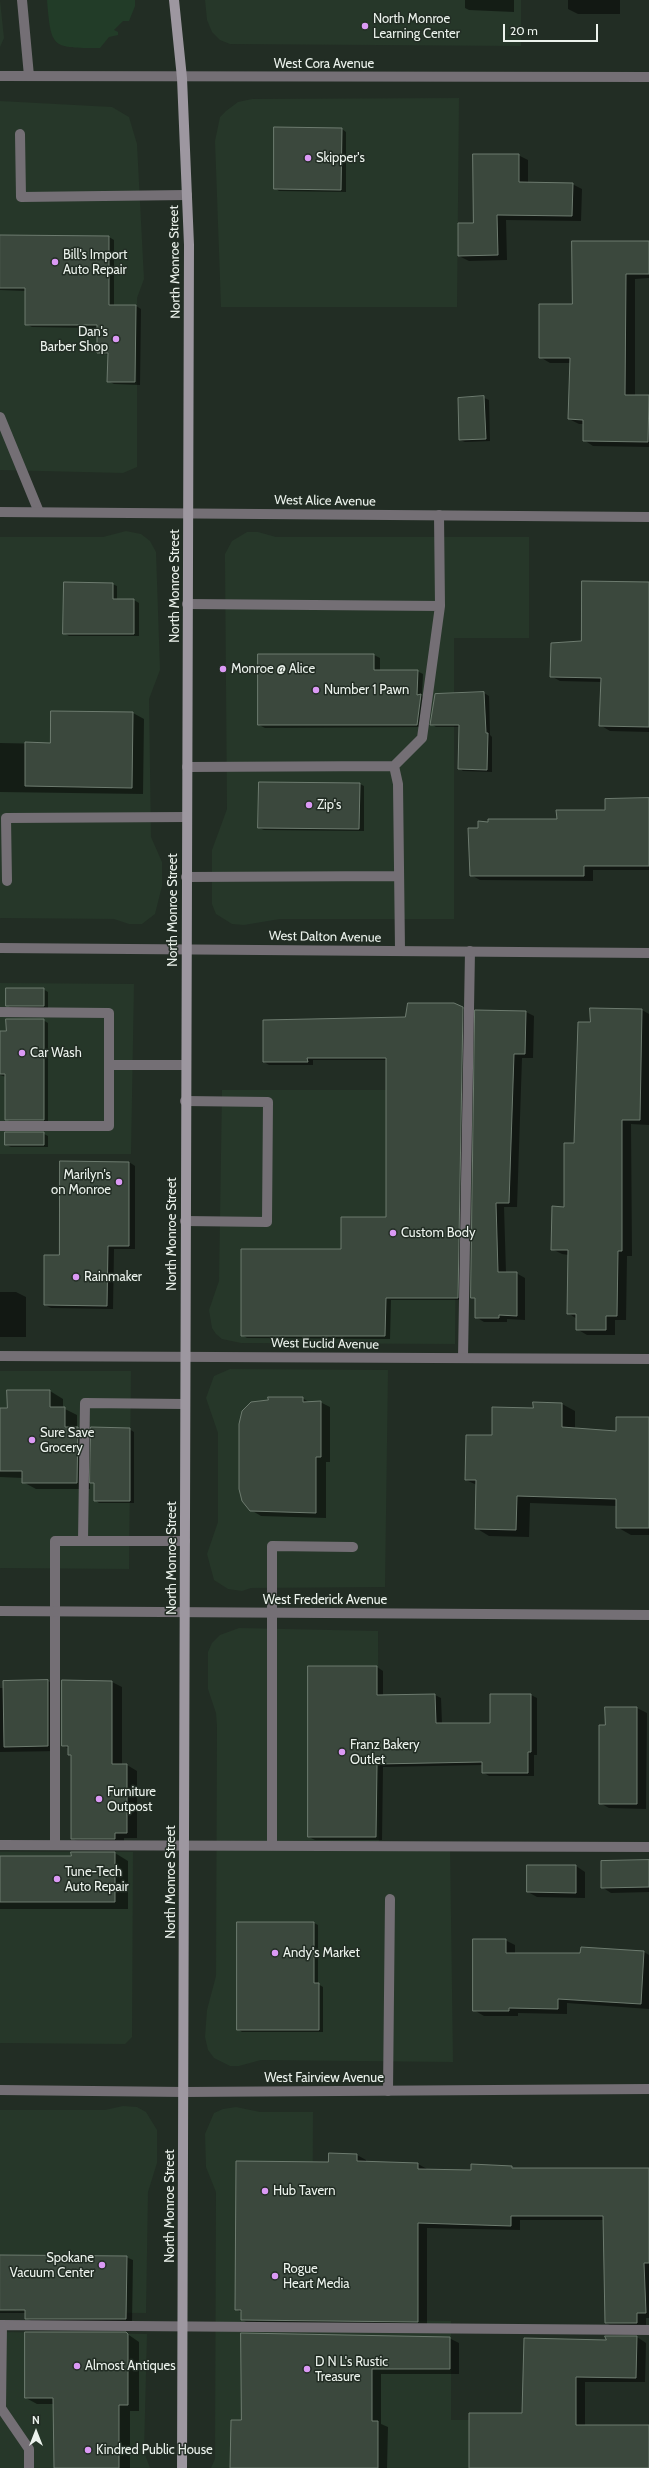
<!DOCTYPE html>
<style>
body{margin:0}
#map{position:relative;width:649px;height:2468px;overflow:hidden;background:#222d24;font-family:Cabin,sans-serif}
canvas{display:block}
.north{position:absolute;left:16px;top:2412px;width:40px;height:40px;-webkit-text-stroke:3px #222d24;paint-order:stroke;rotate:0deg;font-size:11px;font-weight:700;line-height:16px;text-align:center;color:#ebf2ec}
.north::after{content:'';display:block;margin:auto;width:14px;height:18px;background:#ebf2ec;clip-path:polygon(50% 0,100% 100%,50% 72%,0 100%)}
.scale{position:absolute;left:503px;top:24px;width:95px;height:18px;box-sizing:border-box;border:2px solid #ebf2ec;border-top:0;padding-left:5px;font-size:12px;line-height:14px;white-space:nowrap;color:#ebf2ec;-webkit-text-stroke:3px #222d24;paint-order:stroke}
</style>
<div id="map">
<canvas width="649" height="2468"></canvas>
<div class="north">N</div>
<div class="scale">20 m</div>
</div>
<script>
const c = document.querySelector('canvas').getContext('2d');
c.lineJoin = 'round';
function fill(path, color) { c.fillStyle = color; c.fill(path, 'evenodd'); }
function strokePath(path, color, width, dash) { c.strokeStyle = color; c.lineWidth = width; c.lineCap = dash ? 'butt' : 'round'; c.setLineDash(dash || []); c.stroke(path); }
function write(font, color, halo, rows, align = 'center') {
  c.font = font + ' Cabin,sans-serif'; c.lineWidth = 3; c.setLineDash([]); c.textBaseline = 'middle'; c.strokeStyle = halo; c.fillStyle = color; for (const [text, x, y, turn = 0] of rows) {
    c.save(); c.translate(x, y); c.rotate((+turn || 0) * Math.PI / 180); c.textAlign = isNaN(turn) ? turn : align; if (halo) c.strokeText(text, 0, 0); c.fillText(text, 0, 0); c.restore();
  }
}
fill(new Path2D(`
 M0 0 4 38 0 47Z
 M205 0H521V46L230 44 220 40 212 32 207 20Z
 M459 98 457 307H221L215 141 220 117 226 111 238 102 252 99Z
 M0 101 112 107 129 117 137 144 144 279 137 298V467L123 473 0 470Z
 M126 531 141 534 150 541 156 552 160 670 149 699 151 837 162 862V886L155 914 142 924H129L114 919 0 918V537H103Z
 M247 532H258L276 537H529V638H454V919H280L244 925 232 924 216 914 212 904V850L227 809 225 562V554L232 541Z
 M0 983 134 984 131 1154H0Z
 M222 1090H457L455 1344 241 1343 222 1339 216 1334 212 1328 209 1310 219 1281Z
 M230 1369 388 1370 385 1587 251 1588 242 1591 228 1589 214 1580 207 1554 218 1522V1433L206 1398 214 1376Z
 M0 1371H131L129 1569 0 1568Z
 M239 1628 378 1631 379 1842 450 1843 453 2062 261 2060 239 2066H230L214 2058 208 2050 205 2037 207 2010 216 1976 217 1726 216 1713 208 1689V1652L212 1643 220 1635Z
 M0 1852H133L132 2037 125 2044 0 2043Z
 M123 2106 137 2107 146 2112 157 2130V2163L148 2192 146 2313 0 2312V2110H105Z
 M236 2107 260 2112H313L312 2319 451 2321V2420H470L469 2468H211L215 2459 216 2192 206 2167 205 2134 214 2113 223 2109Z
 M0 2332 147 2334 144 2452 150 2468H0Z`), '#263729');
fill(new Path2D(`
 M47 0H135V6L129 21H123L114 30 118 32V35L109 37 100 48C52 48 51 49 47 0Z`), '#223c28');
fill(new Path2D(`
 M465 0H514V12L469 10 465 8Z
 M568 0H620V14H578L568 9Z
 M342 129 346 132V192L279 191 275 188Z
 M518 155 528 160V183L572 184 582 189 581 221 506 220 507 260 469 261 459 256 474 223Z
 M0 236 109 237 114 240V306H136L141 309 140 385 114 384 108 381 109 355 98 352V328L32 327 26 324V291L0 290Z
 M649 242V278L635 279V396H649V447L593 446 584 440V424H579L569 419 571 363H550L540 357 573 305Z
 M484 398 489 400 490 441 465 442 460 440Z
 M649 583V732L610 731 600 725 602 682 560 681 551 676 582 642Z
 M112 584 117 586V600H134L139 603V636H69L64 633Z
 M259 655H374L380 658V671H417L423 674 422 696 426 699 423 727 265 728 259 725Z
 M484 693 489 696 490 735 492 737V772L463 771 459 768 460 727H436L431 724Z
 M52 712 133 713 144 719 143 794 0 792V743L51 744Z
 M360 784 364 786V831L264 830 259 828Z
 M649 799V870H593V881L480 880 471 875 479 829 558 820Z
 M43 989 48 992V1008H11L7 1005Z
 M462 1008 468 1011 463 1300H391L390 1339 247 1338 242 1335 342 1250 387 1218V1060H313V1065H269L264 1062 406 1018Z
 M591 1009 642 1010 649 1014V1125L631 1124 632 1256H627L626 1320H615V1335H587L577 1329V1319L568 1313 569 1255 562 1254 552 1249 565 1208Z
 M476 1011 526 1012 534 1016 533 1058H522L517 1207H504L506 1273H516L525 1278V1320L507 1319V1322H484L476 1317V1299L472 1297Z
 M43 1020 48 1023V1122H11L6 1119V1077L0 1075V1032H7Z
 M44 1134 48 1136V1147H11L6 1145Z
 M61 1162H129L135 1166V1249H114L113 1309 51 1308 45 1305 60 1256Z
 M0 1292H16L26 1297V1337H0Z
 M8 1391H50L63 1399V1408L77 1415V1428L92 1436 129 1429 134 1432V1503H99L95 1500V1484L90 1481V1489H36L23 1482V1478L0 1477V1409H8Z
 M302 1398 309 1402H320L330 1407V1462H326V1518L261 1516 251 1510Z
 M562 1404 575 1411V1429L617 1432 649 1418V1535H631L617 1527V1506L530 1503 529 1537 489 1536 476 1528 477 1485 466 1480 493 1436 534 1409Z
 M377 1667 383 1671V1696L435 1695 441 1698 442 1724H491L531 1695 537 1698V1755H534V1776H489L483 1772V1765L383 1767 382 1840H315L309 1837Z
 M48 1681 58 1686V1751L0 1752V1688H4V1682Z
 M62 1681 112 1682 122 1687V1765H127L137 1771V1838H124V1844H82L72 1838V1757L69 1754V1749L62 1745Z
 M606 1708H637L647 1713 646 1809 609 1808 600 1803Z
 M115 1853 128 1861V1909H0V1857H72Z
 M649 1861V1892L611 1893 602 1887Z
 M576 1866 585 1872V1898L537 1897 528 1892Z
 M314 1923 318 1925V1984L323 1987V2032H242L238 2029Z
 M505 1940 515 1945V1954L644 1952 649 1955V2009L567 2003V2014L518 2013V2016H484L474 2010Z
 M330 2154 357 2155 366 2160V2163L418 2164 427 2169 472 2171 512 2167 516 2169H649V2318H646V2328H615L606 2323 604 2220H520V2230L427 2228V2326L252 2325 242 2320V2313L236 2309 329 2163Z
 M0 2256 126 2257 133 2260 132 2323 33 2322 26 2318V2313H0Z
 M126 2333 139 2342V2411H130V2468H55L54 2404H37L26 2398Z
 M637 2337 646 2343 645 2382H585V2426H649V2468H470L523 2414 607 2341Z
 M449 2338 459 2343V2374H381V2424L388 2427 387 2468H231L242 2421Z`), '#0007');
const building = new Path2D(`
 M274 127 342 128 341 190 274 189Z
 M473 154H519V182L573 183 572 216 497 215 498 255 458 256V223H473Z
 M0 235 109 236V305H136L135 382H107L108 353H97V325H25V288H0Z
 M572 241H649V274H626L625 395H649L648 442 583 441V420L568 419 570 358H539V304H572Z
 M484 396 486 439 459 440 458 398Z
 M582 581 649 582V727L599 726 601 678 550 677 551 643 581 641Z
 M64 582 113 583V599H134V634H63Z
 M258 654H374V670H418L417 695 421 694 417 725H258Z
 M484 692 486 733H488L487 770 458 769 459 725H430L435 694Z
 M51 711 133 712 132 788 25 786V742L50 743Z
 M259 782 360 783 359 829 258 828Z
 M649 798V866H584V876H470L468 828H478V821L488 822V819H557L556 810H605V799Z
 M6 988H44V1006H6Z
 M408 1003H454L463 1007 458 1298H386L385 1336H241V1249H341V1217H386V1058H307L308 1062H263V1020L405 1017Z
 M590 1008 642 1009 640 1120H622V1251H618L617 1316H606V1330H576V1314H567L568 1250H551L552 1206 564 1207V1143H574L578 1022H590Z
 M475 1010 526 1011 525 1054H514L509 1203H496L498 1272H517V1316L499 1315V1318H475V1298H471Z
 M6 1019H44V1120H5V1074H0V1031H6Z
 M5 1132H44V1145H5Z
 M60 1161 129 1162V1246H108L107 1306 44 1305V1255H59Z
 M7 1390H50V1407H65V1427H78L77 1483H22V1471H0V1408H7Z
 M268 1397H303V1402L321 1401V1457H316V1513L250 1511 242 1501 239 1489V1424L242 1411 251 1402 268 1400Z
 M533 1402 562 1403V1427L616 1431V1417H649V1528H616V1499L517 1496 516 1530 475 1529 476 1480H465L466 1435H492V1407L533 1408Z
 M91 1427 130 1428V1501H94V1483H90Z
 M308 1666H377V1695L435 1694 436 1723H490V1694H531V1752H528V1773H482V1762L377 1764 376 1837H308Z
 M48 1680V1746L4 1747 3 1681Z
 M62 1680 112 1681V1764H127V1833H115V1839H71V1755H68V1746H62Z
 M605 1707H637V1804H599V1725H605Z
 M71 1852H115V1902H0V1856H71Z
 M649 1860V1887L601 1888V1861Z
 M527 1865H576V1893L527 1892Z
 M237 1922H314V1983H319V2030H237Z
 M473 1939H506V1953H580L581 1947 644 1951 641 2004 558 1999V2009L509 2008V2011H473Z
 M329 2153 357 2154V2161L418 2163V2169L471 2170V2164L512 2166V2168H649V2263H644L646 2313H637V2323H605L603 2216H511V2226L418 2223V2322L241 2320V2310H235L236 2161 328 2162Z
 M0 2255 127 2256 126 2319H25V2310H0Z
 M25 2332H126L128 2334V2405H119V2468H54L53 2398H25Z
 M241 2333 450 2337V2369H372V2421H378V2468H230L231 2420H241Z
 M605 2336H637L636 2378 576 2377V2425H649V2468H469V2413H522L524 2338 606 2340Z`);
fill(building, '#3b483d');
strokePath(building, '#6d7b6f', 1);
strokePath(new Path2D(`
 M20 134 21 197 187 195
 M0 417 39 512
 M187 604 440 606 439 515
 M187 767 394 766
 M186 877 399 876
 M7 881 6 818 187 817
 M400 950 398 784 394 766 422 738 440 606
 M0 1012 109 1013V1065
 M0 1126H109V1065H185
 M185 1221 267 1222 268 1102 185 1101
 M463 1358 470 951
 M83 1541 85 1403 184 1404
 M0 1845 649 1847
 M55 1845V1541H185
 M272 1845V1546L353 1547
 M388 2091 390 1899
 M0 2325 649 2330
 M2 2325 1 2408 29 2449V2468`), '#746f75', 10);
strokePath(new Path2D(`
 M22 0 29 76
 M0 76 649 77
 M0 512 649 517
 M0 948 649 953
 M0 1356 649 1359
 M0 1611 649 1615
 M0 2090 184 2092 649 2089`), '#746f75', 10);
strokePath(new Path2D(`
 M174 0 182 78 189 245 182 2468`), '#9d97a0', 10);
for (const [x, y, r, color] of [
 [365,26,4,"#db99f5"],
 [308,158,4,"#db99f5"],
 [55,262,4,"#db99f5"],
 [116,339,4,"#db99f5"],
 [223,669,4,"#db99f5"],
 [316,690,4,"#db99f5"],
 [309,805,4,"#db99f5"],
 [22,1053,4,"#db99f5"],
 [119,1182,4,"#db99f5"],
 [393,1233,4,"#db99f5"],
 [76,1277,4,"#db99f5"],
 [32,1440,4,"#db99f5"],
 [342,1752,4,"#db99f5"],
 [99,1799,4,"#db99f5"],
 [57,1879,4,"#db99f5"],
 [275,1953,4,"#db99f5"],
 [265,2191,4,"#db99f5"],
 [102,2265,4,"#db99f5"],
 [275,2276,4,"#db99f5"],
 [77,2366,4,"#db99f5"],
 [307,2369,4,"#db99f5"],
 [88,2450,4,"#db99f5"]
]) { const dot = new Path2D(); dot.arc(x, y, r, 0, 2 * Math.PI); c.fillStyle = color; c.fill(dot); strokePath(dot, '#222d24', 1.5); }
write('13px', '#ebf2ec', '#222d24', [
 ["North Monroe",373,19],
 ["Learning Center",373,34],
 ["Skipper's",316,158],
 ["Bill's Import",63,255],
 ["Auto Repair",63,270],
 ["Dan's",108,332,"right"],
 ["Barber Shop",108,347,"right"],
 ["Monroe @ Alice",231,669],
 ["Number 1 Pawn",324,690],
 ["Zip's",317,805],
 ["Car Wash",30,1053],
 ["Marilyn's",111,1175,"right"],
 ["on Monroe",111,1190,"right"],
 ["Custom Body",401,1233],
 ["Rainmaker",84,1277],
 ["Sure Save",40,1433],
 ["Grocery",40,1448],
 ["Franz Bakery",350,1745],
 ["Outlet",350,1760],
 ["Furniture",107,1792],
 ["Outpost",107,1807],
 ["Tune-Tech",65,1872],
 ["Auto Repair",65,1887],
 ["Andy's Market",283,1953],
 ["Hub Tavern",273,2191],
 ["Spokane",94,2258,"right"],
 ["Vacuum Center",94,2273,"right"],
 ["Rogue",283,2269],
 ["Heart Media",283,2284],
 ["D N L's Rustic",315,2362],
 ["Treasure",315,2377],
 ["Almost Antiques",85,2366],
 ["Kindred Public House",96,2450]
], 'left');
write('13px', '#ebf2ec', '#222d24', [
 ["West Cora Avenue",324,64],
 ["North Monroe Street",175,262,-91],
 ["West Alice Avenue",325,501,1],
 ["North Monroe Street",175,586,-90],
 ["North Monroe Street",173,910,-90],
 ["West Dalton Avenue",325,937,1],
 ["North Monroe Street",172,1234,-90],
 ["West Euclid Avenue",325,1344,1],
 ["North Monroe Street",172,1558,-90],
 ["West Frederick Avenue",325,1600],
 ["North Monroe Street",171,1882,-90],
 ["West Fairview Avenue",324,2078],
 ["North Monroe Street",170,2206,-90]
]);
</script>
